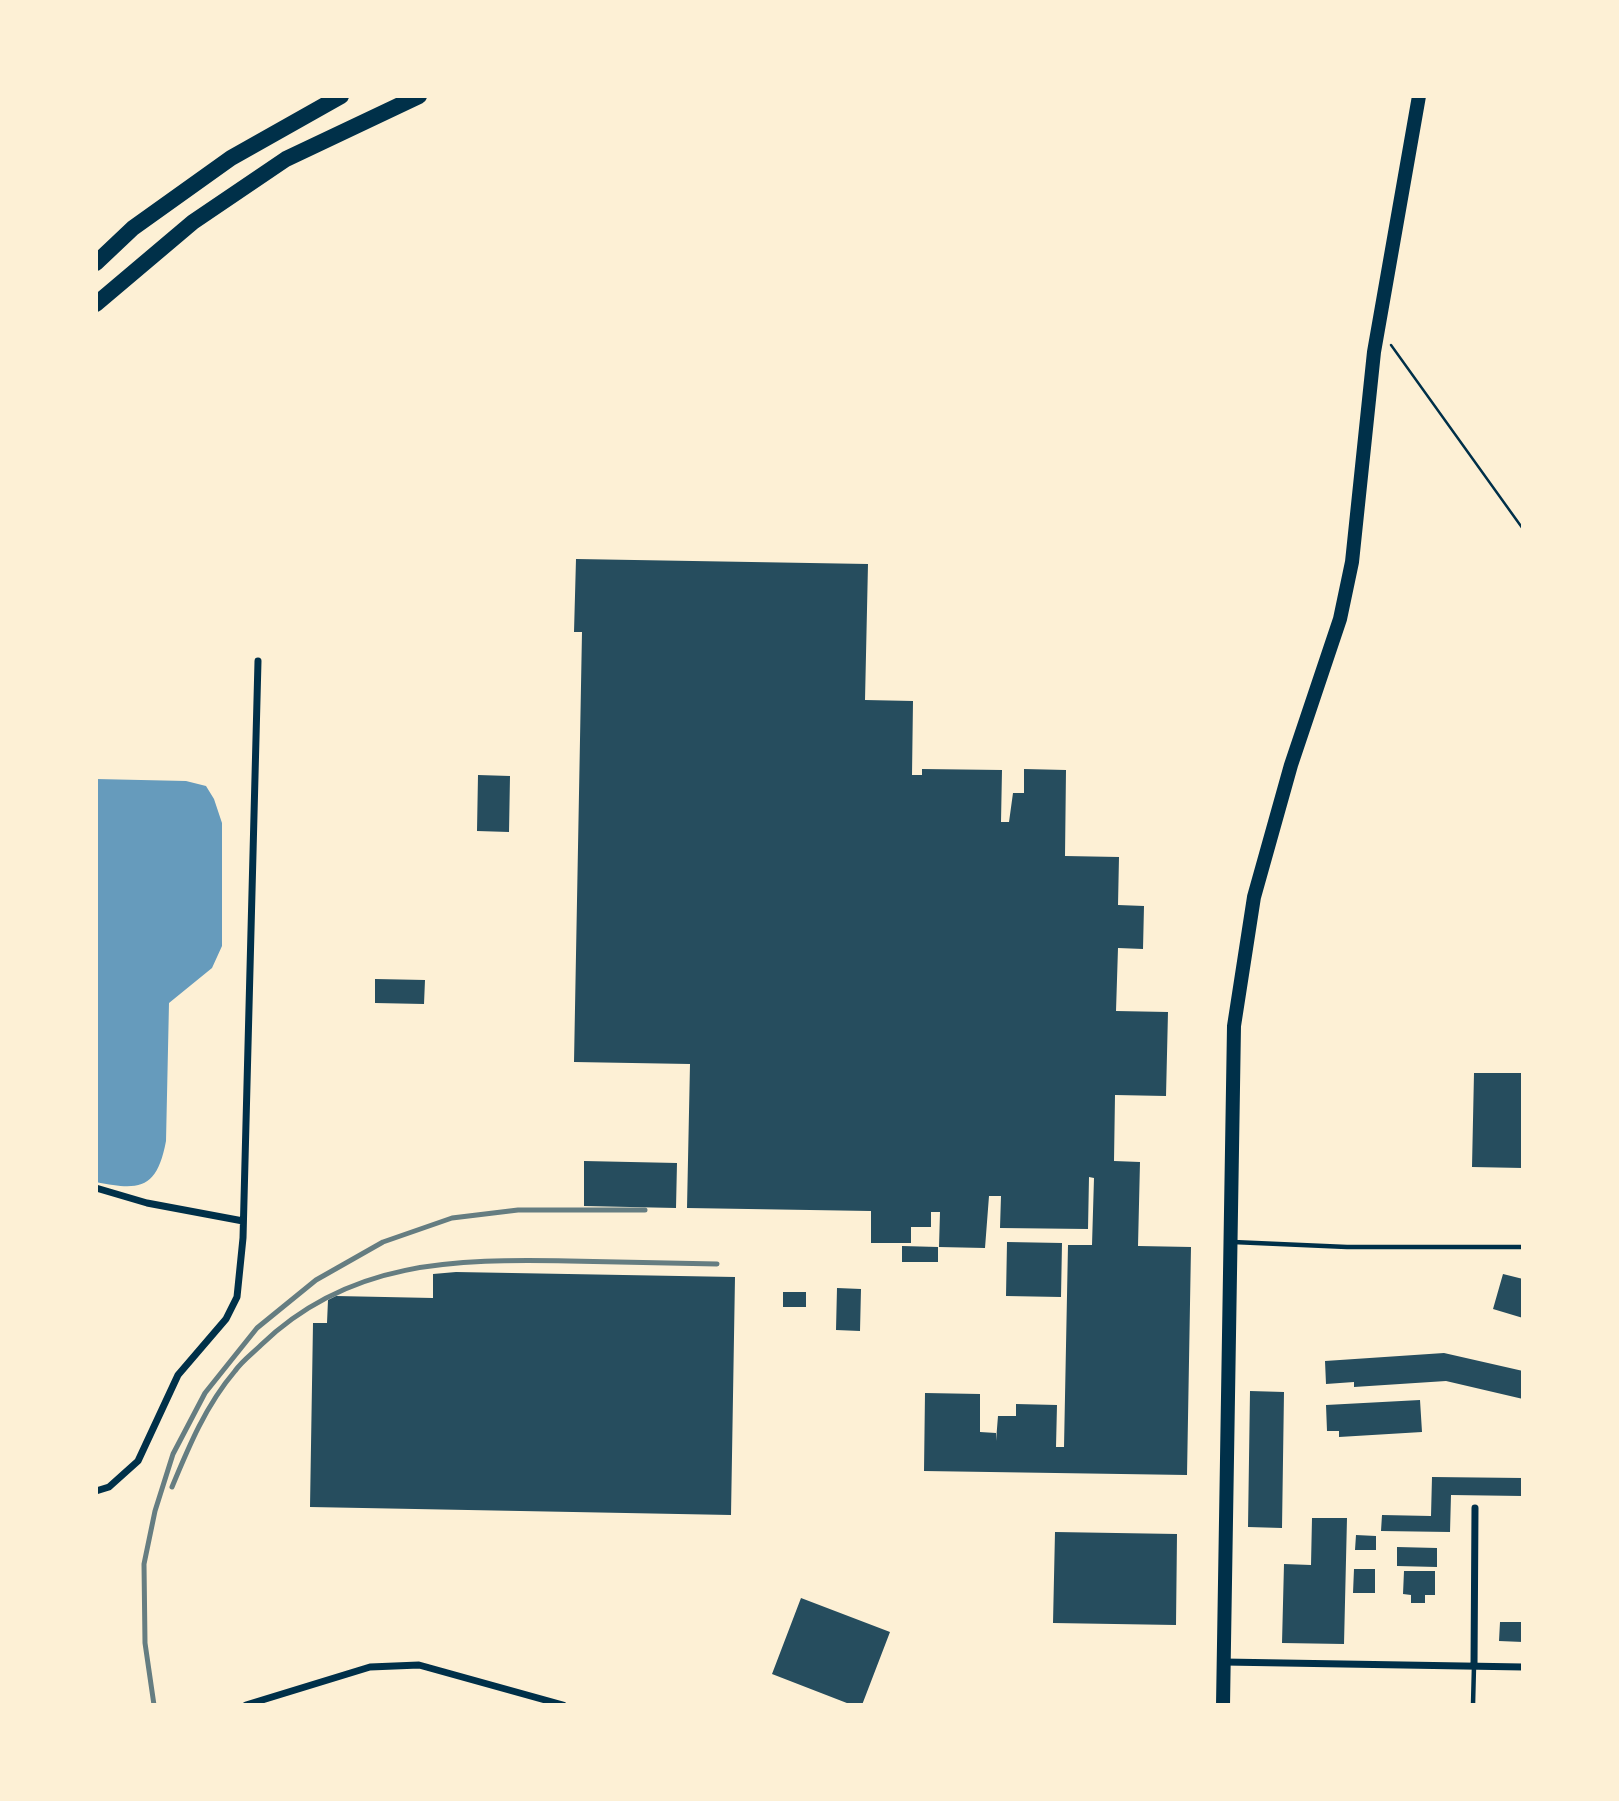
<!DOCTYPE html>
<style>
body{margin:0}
#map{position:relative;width:1619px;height:1801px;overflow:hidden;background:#fdf0d5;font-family:Roboto,sans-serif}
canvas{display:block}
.frame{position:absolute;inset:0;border:98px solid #fdf0d5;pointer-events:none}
</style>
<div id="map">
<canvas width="1619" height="1801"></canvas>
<div class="frame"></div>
</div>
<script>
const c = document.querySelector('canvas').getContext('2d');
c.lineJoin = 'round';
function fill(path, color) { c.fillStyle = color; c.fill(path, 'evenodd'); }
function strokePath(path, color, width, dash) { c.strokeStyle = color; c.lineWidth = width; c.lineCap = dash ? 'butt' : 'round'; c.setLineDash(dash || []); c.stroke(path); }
fill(new Path2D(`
 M96 779 186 781 206 786 214 799 222 823V946L212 968 169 1003 166 1141C157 1189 140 1191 96 1182Z`), '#669bbc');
fill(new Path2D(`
 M576 559 868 564 865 700 913 701 912 775H922V769L1002 770 1001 822H1009L1013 793H1024V769L1066 770 1065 856 1119 857 1118 905 1144 906 1143 949 1118 948 1116 1011 1168 1012 1166 1096 1115 1095 1114 1161 1140 1162 1138 1246 1191 1247 1187 1475 924 1471 925 1393 980 1394V1432L996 1433V1441L998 1416H1016V1404L1057 1405 1056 1447H1064L1068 1245H1092L1094 1178 1089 1177 1088 1229 1000 1228 1001 1196H989L985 1248 939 1247 940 1212H931V1227H911V1243H871V1211L687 1208 690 1064 574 1062 582 632H574Z
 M478 775 510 776 509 832 477 831Z
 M375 979 425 980 424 1004 375 1003Z
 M1474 1073H1523V1168L1472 1167Z
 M584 1161 677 1163 676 1208 584 1206Z
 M1007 1242 1062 1243 1061 1297 1006 1296Z
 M902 1246 938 1247V1262H902Z
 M456 1272 735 1277 731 1515 310 1507 313 1323H327L328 1300 336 1296 433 1298V1274Z
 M1503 1274 1523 1279V1318L1493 1309Z
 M837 1288 861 1289 860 1331 836 1330Z
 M783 1292H806V1307H783Z
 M1444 1353 1523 1371V1399L1446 1381 1354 1387V1382L1326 1384 1325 1361Z
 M1250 1391 1284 1392 1282 1528 1248 1527Z
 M1420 1400 1422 1432 1339 1437V1431H1327L1326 1405Z
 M1432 1477 1523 1478V1496L1451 1495 1450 1532 1381 1531 1382 1515 1431 1516Z
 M1312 1518H1347L1344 1644 1282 1643 1284 1564 1311 1565Z
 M1055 1532 1177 1534 1176 1625 1053 1623Z
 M1356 1535 1376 1536V1550H1355Z
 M1397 1547 1437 1548V1567L1397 1566Z
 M1354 1569H1375V1593H1353Z
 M1404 1571H1435V1595H1425V1603H1411V1595L1403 1594Z
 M801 1598 890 1632 862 1705H852L772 1674Z
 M1500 1622H1523V1642L1499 1641Z`), '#264d5e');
strokePath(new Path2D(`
 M1391 345 1523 529`), '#003049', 2.5);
strokePath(new Path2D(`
 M1233 1242 1347 1247H1523
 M1473 1705 1474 1666`), '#003049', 4.5);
strokePath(new Path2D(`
 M96 1188 147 1203 243 1221
 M96 1491 109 1487 138 1461 178 1375 226 1319 237 1297 243 1238 258 661
 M1224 1662 1523 1667
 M1474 1666 1475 1508
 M246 1705 370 1667 419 1665 563 1705`), '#003049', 7);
strokePath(new Path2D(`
 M1223 1705 1234 1026 1254 897 1291 765 1340 619 1352 562 1374 352 1419 96`), '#003049', 14);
strokePath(new Path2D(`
 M96 263 133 228 231 158 341 96
 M96 304 193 222 286 159 419 96`), '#003049', 16);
strokePath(new Path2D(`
 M172 1487C189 1446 206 1405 235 1371 242 1361 253 1353 261 1345 349 1260 455 1259 569 1261 618 1262 668 1263 717 1264
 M154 1705 145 1643 144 1564 155 1511 173 1454 205 1393 257 1328 316 1280 383 1242 452 1218 518 1210H645`), '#657d81', 5);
</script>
